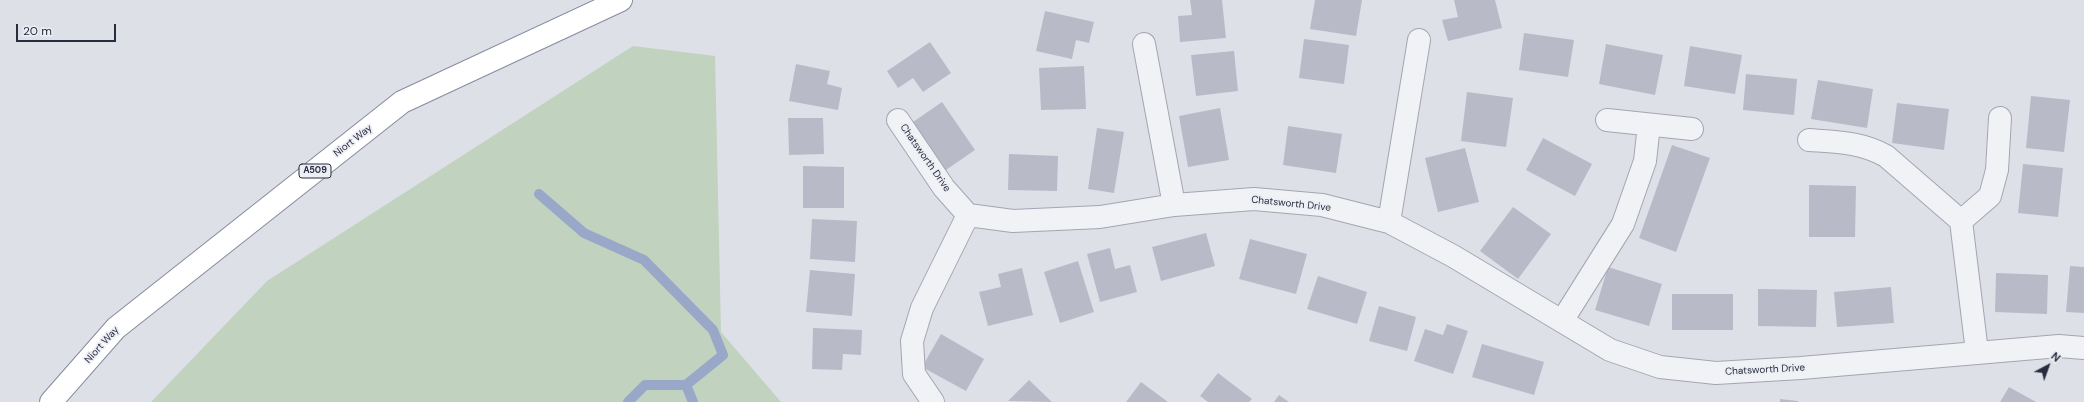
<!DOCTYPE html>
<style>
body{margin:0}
#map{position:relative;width:2084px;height:402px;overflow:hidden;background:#dee0e8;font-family:"DM Sans",sans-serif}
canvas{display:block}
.north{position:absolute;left:2028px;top:346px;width:40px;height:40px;-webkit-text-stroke:3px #edeff5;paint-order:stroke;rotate:41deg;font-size:11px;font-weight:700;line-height:16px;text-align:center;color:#272c3f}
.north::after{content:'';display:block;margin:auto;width:14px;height:18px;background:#272c3f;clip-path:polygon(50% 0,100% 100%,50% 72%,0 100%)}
.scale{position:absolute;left:16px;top:24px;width:100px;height:18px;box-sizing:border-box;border:2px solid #272c3f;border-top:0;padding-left:5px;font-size:12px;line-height:14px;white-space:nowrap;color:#272c3f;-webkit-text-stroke:3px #edeff5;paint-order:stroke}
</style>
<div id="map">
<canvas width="2084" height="402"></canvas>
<div class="north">N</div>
<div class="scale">20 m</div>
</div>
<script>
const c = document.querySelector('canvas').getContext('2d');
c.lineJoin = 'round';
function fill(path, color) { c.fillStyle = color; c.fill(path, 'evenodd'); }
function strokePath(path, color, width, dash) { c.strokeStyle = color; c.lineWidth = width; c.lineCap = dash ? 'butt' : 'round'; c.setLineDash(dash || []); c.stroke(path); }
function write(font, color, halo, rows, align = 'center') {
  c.font = font + ' "DM Sans",sans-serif'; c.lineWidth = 3.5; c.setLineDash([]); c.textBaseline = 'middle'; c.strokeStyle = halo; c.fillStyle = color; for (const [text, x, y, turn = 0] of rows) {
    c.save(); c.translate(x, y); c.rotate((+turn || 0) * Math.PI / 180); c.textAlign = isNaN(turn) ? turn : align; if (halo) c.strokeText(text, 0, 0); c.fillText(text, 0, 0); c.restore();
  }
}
fill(new Path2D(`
 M633 46 715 56 721 332 781 402H151L267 281Z`), '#c1d2bf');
strokePath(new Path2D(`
 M539 194 584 233 644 260 713 330 723 355 686 385
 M628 402 645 385H686L693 402`), '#99a7c8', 10);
fill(new Path2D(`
 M1190 0H1222L1226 38 1180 42 1178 16 1192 15Z
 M1315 0H1362L1356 36 1310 29Z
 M1454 0H1495L1502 28 1448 41 1442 20 1458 17Z
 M1045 11 1094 22 1089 43 1076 40 1072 59 1036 51Z
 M1524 33 1574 40 1568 77 1519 70Z
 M1304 39 1349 45 1344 84 1299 78Z
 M930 42 951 73 923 92 913 78 898 88 887 71Z
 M1606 44 1663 55 1655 95 1599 84Z
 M1690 46 1742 55 1735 94 1684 86Z
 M1234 51 1238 91 1196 96 1191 55Z
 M796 64 830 71 827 84 842 88 838 110 789 101Z
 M1084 66 1086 109 1041 110 1039 68Z
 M1746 74 1797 79 1794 115 1743 110Z
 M1818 80 1873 89 1867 128 1811 119Z
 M1467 92 1513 98 1506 147 1461 141Z
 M2031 96 2070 100 2064 152 2026 148Z
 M942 102 975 150 943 172 910 124Z
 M1897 103 1949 109 1944 150 1892 143Z
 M1220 108 1229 160 1188 167 1179 116Z
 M788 118H823L824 154 789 155Z
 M1288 126 1342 134 1336 173 1283 165Z
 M1097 128 1124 132 1114 193 1088 189Z
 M1543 138 1592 164 1575 196 1526 170Z
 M1672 145 1710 158 1676 252 1639 238Z
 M1465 148 1479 202 1438 212 1425 158Z
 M1009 154 1058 156 1057 191 1008 190Z
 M2023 164 2063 168 2058 217 2018 213Z
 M803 166 844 167V208H803Z
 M1809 185 1856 186 1855 237H1809Z
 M1513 207 1551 234 1518 279 1480 251Z
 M812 219 857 221 855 262 810 259Z
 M1206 233 1215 266 1161 281 1152 247Z
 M1250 239 1307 254 1296 294 1239 279Z
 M1110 248 1115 269 1130 265 1137 292 1100 302 1087 254Z
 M1078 261 1094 312 1060 323 1044 272Z
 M2070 266 2084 267V313L2066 312Z
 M1608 267 1662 284 1649 326 1595 310Z
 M1022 268 1033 315 988 326 979 292 1001 287 998 274Z
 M810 270 855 274 852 316 806 312Z
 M1996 273 2048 275 2047 314 1995 312Z
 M1318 276 1367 292 1357 324 1307 309Z
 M1891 287 1894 323 1837 327 1834 292Z
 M1758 289 1817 290 1816 327 1758 326Z
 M1672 294H1733V330H1672Z
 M1379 306 1416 317 1407 351 1369 341Z
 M1447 324 1468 331 1453 374 1414 361 1425 329 1443 335Z
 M813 328 862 330 861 355 843 354 842 370 812 369Z
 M941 334 984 359 966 391 922 367Z
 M1482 344 1544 362 1534 395 1472 377Z
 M1218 373 1252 399 1249 402H1208L1200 396Z
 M1029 380 1052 402 1008 401Z
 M1141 382 1168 402H1126Z
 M2009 387 2036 402H2000Z
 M1279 395 1289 402H1274Z
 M1780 399 1798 401V402H1780Z`), '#b8bbc7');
const minor = new Path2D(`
 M1144 44 1174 205
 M898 120 944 188 968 215 1013 221 1100 217 1174 205 1254 199 1322 205 1389 222 1453 256 1610 350 1660 367 1716 373 1801 368 2059 346 2084 348
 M1607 120 1692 129
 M1809 140C1837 142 1861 142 1886 156L1961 221 1977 352
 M1961 221 1990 196 1997 170 2000 118
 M1389 222 1419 40
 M1562 321 1623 224 1645 161 1649 125
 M933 402 914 374 912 341 922 308 968 215`);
const highway = new Path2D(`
 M51 402 116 328 402 102 621 0`);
strokePath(minor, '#a3a6b2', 24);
strokePath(highway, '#868b9e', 24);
strokePath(minor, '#f1f2f6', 22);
strokePath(highway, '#fff', 22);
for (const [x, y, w] of [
 [315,171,32]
]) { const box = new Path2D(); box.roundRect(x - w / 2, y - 7, w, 14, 3); c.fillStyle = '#edeff5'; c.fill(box); strokePath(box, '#272c3f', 1); }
write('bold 9px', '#272c3f', null, [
 ["A509",315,171]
]);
write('10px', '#272c3f', '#edeff5', [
 ["Niort Way",353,141,-38],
 ["Chatsworth Drive",925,158,55],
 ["Chatsworth Drive",1291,204,6],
 ["Niort Way",102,345,-48],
 ["Chatsworth Drive",1765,370,-3]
]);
</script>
